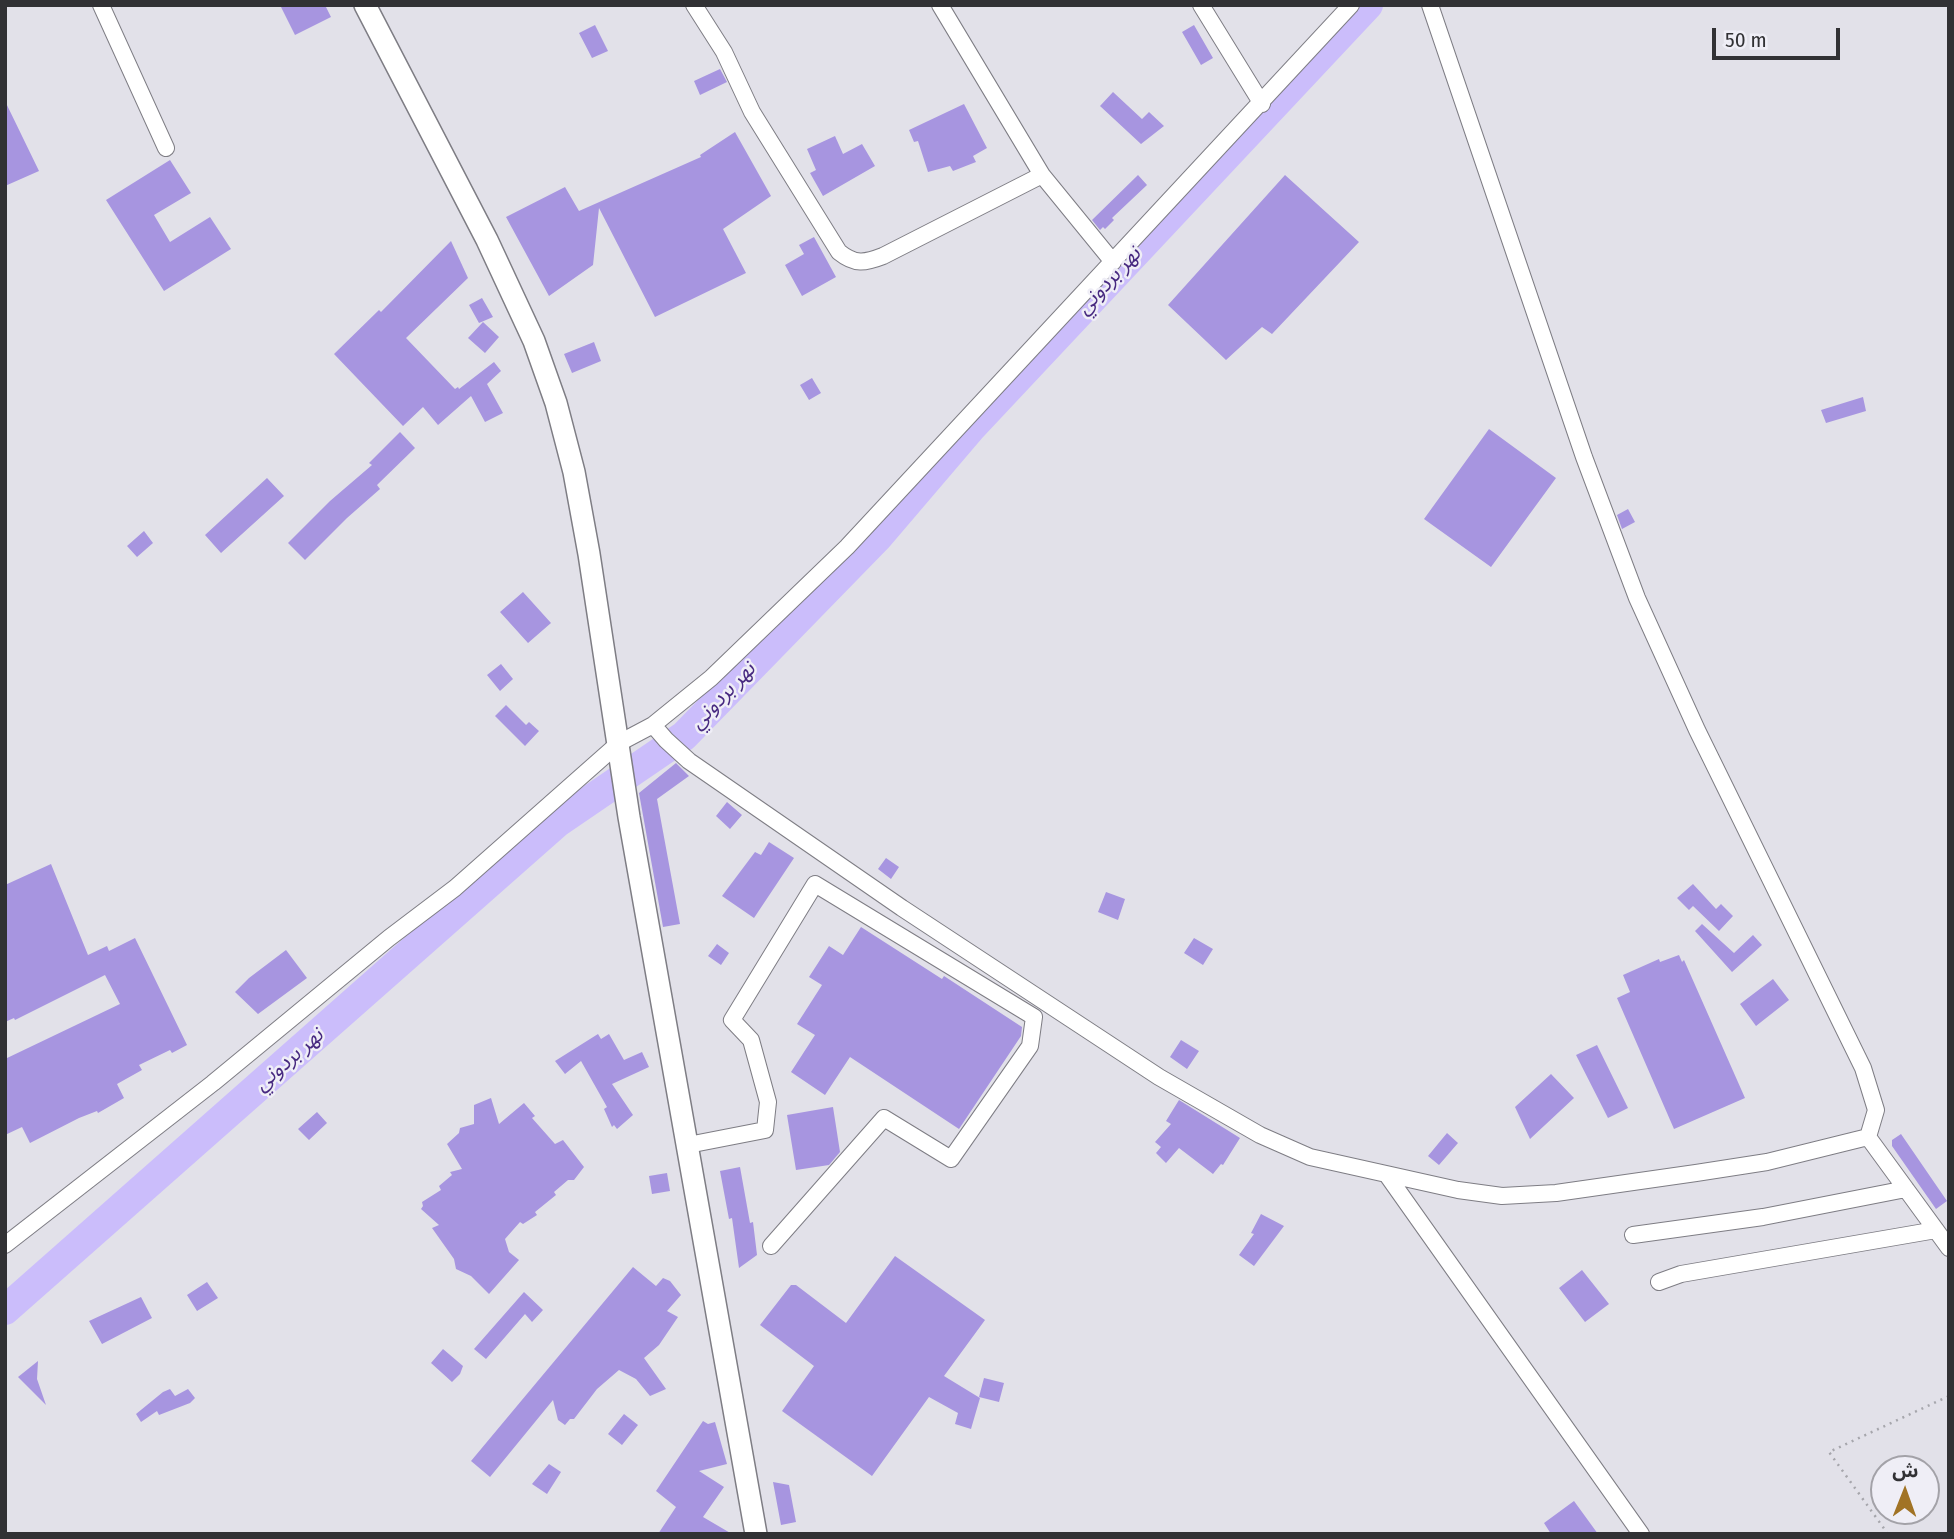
<!DOCTYPE html>
<meta charset="utf-8">
<style>
body{margin:0}
#map{position:relative;width:1954px;height:1539px;overflow:hidden;background:#e2e1e9;font-family:"Fira Sans Condensed","Noto Sans Arabic",sans-serif}
canvas{display:block}
.frame{position:absolute;inset:0;border:7px solid #313134;pointer-events:none}
.north{position:absolute;left:1870px;top:1455px;width:70px;height:70px;box-sizing:border-box;background:#efeef6;border:2px solid #a3a2a8;border-radius:50%;rotate:1deg;font-size:19px;font-weight:700;line-height:28px;text-align:center;color:#313134}
.north::after{content:'';display:block;margin:auto;width:24px;height:32px;background:#a17325;clip-path:polygon(50% 0,100% 100%,50% 72%,0 100%)}
.scale{position:absolute;left:1712px;top:28px;width:128px;height:32px;box-sizing:border-box;border:4px solid #313134;border-top:0;padding-left:9px;font-size:21px;line-height:24px;white-space:nowrap;color:#313134;-webkit-text-stroke:5px #efeef6;paint-order:stroke}
</style>
<div id="map">
<canvas width="1954" height="1539"></canvas>
<div class="frame"></div>
<div class="north">ش</div>
<div class="scale">50 m</div>
</div>
<script>
const c = document.querySelector('canvas').getContext('2d');
c.lineJoin = 'round';
function strokePath(path, color, width, dash) { c.strokeStyle = color; c.lineWidth = width; c.lineCap = dash ? 'butt' : 'round'; c.setLineDash(dash || []); c.stroke(path); }
function fill(path, color) { c.fillStyle = color; c.fill(path, 'evenodd'); }
function write(font, color, halo, rows, align = 'center') {
  c.font = font + ' "Fira Sans Condensed","Noto Sans Arabic",sans-serif'; c.lineWidth = 5; c.setLineDash([]); c.textBaseline = 'middle'; c.strokeStyle = halo; c.fillStyle = color; for (const [text, x, y, turn = 0] of rows) {
    c.save(); c.translate(x, y); c.rotate((+turn || 0) * Math.PI / 180); c.textAlign = isNaN(turn) ? turn : align; if (halo) c.strokeText(text, 0, 0); c.fillText(text, 0, 0); c.restore();
  }
}
strokePath(new Path2D(`
 M5 1310 558 822 684 736 878 537 971 428 1368 5`), '#cbbdfb', 30);
fill(new Path2D(`
 M280 5H325L331 17 295 35Z
 M595 25 608 51 592 58 579 33Z
 M1194 25 1213 58 1201 65 1182 32Z
 M720 69 727 82 700 95 694 81Z
 M1113 92 1142 119 1149 112 1164 126 1141 144 1100 106Z
 M5 101 39 171 5 186Z
 M964 104 987 148 973 156 976 162 953 171 950 166 928 172 918 141 914 142 909 130Z
 M735 132 771 196 723 229 746 273 655 317 599 208 593 265 549 296 506 217 565 187 579 211 701 157 700 155Z
 M835 136 843 154 862 144 875 166 823 196 810 173 816 170 807 149Z
 M170 160 191 193 154 215 170 242 210 217 231 249 164 291 106 200Z
 M1138 175 1147 185 1112 218 1114 220 1105 229 1103 227 1100 230 1092 220Z
 M1285 175 1359 242 1272 334 1262 327 1226 360 1168 305Z
 M814 237 836 277 802 296 785 265 804 254 799 245Z
 M451 241 468 278 406 338 455 389 458 387 459 389 494 362 501 371 487 384 503 413 485 422 471 396 438 425 423 407 403 426 334 354 379 310 381 312Z
 M482 298 493 317 479 323 469 305Z
 M483 322 499 337 485 353 468 338Z
 M594 342 601 361 572 373 564 354Z
 M812 378 821 393 809 400 800 385Z
 M1863 397 1866 411 1826 423 1821 410Z
 M1489 429 1556 478 1491 567 1424 519Z
 M400 432 415 448 377 485 380 489 347 518 305 560 288 543 330 501 372 465 369 463Z
 M267 478 284 496 221 553 205 535Z
 M1628 509 1635 522 1622 529 1617 515Z
 M144 531 153 543 137 557 127 546Z
 M523 592 551 623 528 643 500 612Z
 M501 664 513 679 500 691 487 675Z
 M506 705 526 725 529 722 539 731 525 746 495 716Z
 M676 763 689 776 657 799 680 924 663 927 639 793Z
 M727 802 742 815 730 829 716 816Z
 M769 842 794 858 754 918 722 896 755 852 761 855Z
 M886 858 899 867 891 879 878 869Z
 M51 864 88 955 107 946 109 951 135 938 187 1045 172 1053 170 1050 139 1065 142 1070 117 1084 124 1098 98 1113 97 1111 79 1118 30 1143 22 1127 5 1135V1059L120 1004 105 975 15 1020 14 1018 5 1022V885Z
 M1693 884 1716 909 1721 904 1733 916 1719 931 1693 906 1689 910 1677 898Z
 M1106 892 1125 899 1118 920 1098 912Z
 M1702 924 1734 953 1753 935 1762 945 1732 972 1695 931Z
 M861 927 942 979 944 976 1022 1027 1021 1036 959 1129 850 1057 825 1095 791 1072 815 1035 797 1024 822 985 809 977 829 946 843 955Z
 M1194 938 1213 949 1203 965 1184 953Z
 M717 944 729 953 721 965 708 956Z
 M286 950 307 978 258 1014 235 992 249 978Z
 M1679 955 1682 962 1684 960 1745 1098 1674 1129 1617 998 1630 992 1623 975 1659 959 1660 962Z
 M1773 979 1789 1000 1756 1026 1740 1004Z
 M598 1034 601 1039 609 1034 624 1060 642 1052 649 1067 612 1084 633 1115 617 1129 614 1125 612 1127 604 1109 607 1107 581 1061 565 1074 555 1061Z
 M1181 1040 1199 1051 1187 1069 1170 1057Z
 M1597 1045 1628 1108 1608 1118 1576 1055Z
 M1551 1074 1574 1098 1530 1139 1515 1107Z
 M491 1098 499 1124 524 1103 535 1116 532 1118 555 1144 563 1140 584 1167 574 1180H568L554 1192 556 1195 535 1212 537 1215 523 1224 520 1222 505 1239 509 1252 519 1260 489 1294 471 1276 456 1269 454 1259 432 1228 439 1225 421 1209 423 1206 422 1202 441 1190 439 1186 452 1175 450 1172 462 1169 447 1144 459 1133 460 1128 474 1124V1105Z
 M1179 1100 1240 1138 1223 1165 1221 1164 1213 1174 1179 1148 1166 1163 1156 1153 1161 1147 1155 1142 1171 1124 1166 1121Z
 M833 1107 840 1152 829 1165 796 1170 787 1115Z
 M317 1112 327 1123 309 1140 298 1129Z
 M1447 1133 1458 1143 1439 1165 1428 1156Z
 M1901 1134 1947 1201 1936 1209 1892 1146V1140Z
 M740 1167 750 1223 753 1222 757 1255 739 1268 732 1218 729 1219 720 1171Z
 M667 1173 670 1191 652 1194 649 1176Z
 M1261 1214 1284 1226 1254 1266 1239 1255 1254 1234 1251 1233Z
 M895 1256 985 1320 944 1376 980 1398 971 1429 955 1424 958 1413 929 1397 872 1476 782 1411 814 1366 760 1325 791 1285H796L846 1323Z
 M633 1267 656 1286 663 1278 670 1281 681 1295 667 1311 678 1317 659 1345 644 1358 666 1389 650 1396 636 1379 619 1370 597 1389 574 1419H570L565 1425 558 1420 553 1400 490 1477 471 1461Z
 M1582 1270 1609 1304 1585 1322 1559 1288Z
 M207 1282 218 1298 197 1311 187 1295Z
 M524 1292 543 1310 532 1322 525 1314 486 1359 474 1349Z
 M141 1297 152 1318 102 1344 89 1321Z
 M443 1349 463 1366 460 1374 452 1382 431 1363Z
 M38 1361 37 1379 46 1405 18 1377Z
 M984 1378 1004 1383 999 1402 979 1397Z
 M170 1389 175 1396 188 1389 195 1398 190 1403 159 1415 157 1411 141 1422 136 1414 163 1392Z
 M624 1414 638 1425 622 1445 608 1434Z
 M703 1421 708 1424 715 1422 727 1464 699 1471 724 1487 703 1517 732 1534H658L676 1507 656 1491Z
 M549 1464 561 1472 547 1494 532 1484Z
 M773 1482 789 1485 796 1522 781 1525Z
 M1574 1501 1598 1534H1551L1544 1523Z`), '#a795e0');
const minor = new Path2D(`
 M101 5 166 148
 M694 5 724 52 752 112 839 252C855 265 865 263 883 256L1042 175
 M940 5 1042 175 1113 262
 M1201 5 1262 104
 M1430 5 1584 457 1637 598 1697 730 1863 1068 1876 1110 1868 1137
 M653 725 666 740 689 761 902 908 1159 1077 1260 1135 1310 1157 1458 1190 1502 1196 1556 1193 1696 1173 1767 1162 1868 1137
 M1868 1137 1949 1248
 M688 1145 765 1130 768 1102 751 1040 732 1020 815 884 1034 1017 1030 1046 951 1159 884 1118 771 1246
 M1387 1175 1641 1534
 M1633 1235 1763 1217 1906 1189
 M5 1245 213 1083 389 938 455 888 619 743 653 725 711 678 847 547 1351 5
 M1659 1282 1681 1274 1936 1230`);
const major = new Path2D(`
 M365 5 487 240 534 341 556 403 574 472 589 554 629 817 756 1534`);
strokePath(minor, '#7e7d84', 18);
strokePath(major, '#7e7d84', 24);
strokePath(new Path2D(`
 M1888 1534 1829 1452 1949 1396`), '#a6a6ac', 2.5, [2, 5]);
strokePath(minor, '#fff', 16);
strokePath(major, '#fff', 21);
write('italic 21px', '#472980', '#efeef6', [
 ["نهر بردوني",1109,281,-47],
 ["نهر بردوني",723,696,-46],
 ["نهر بردوني",289,1060,-41]
]);
</script>
